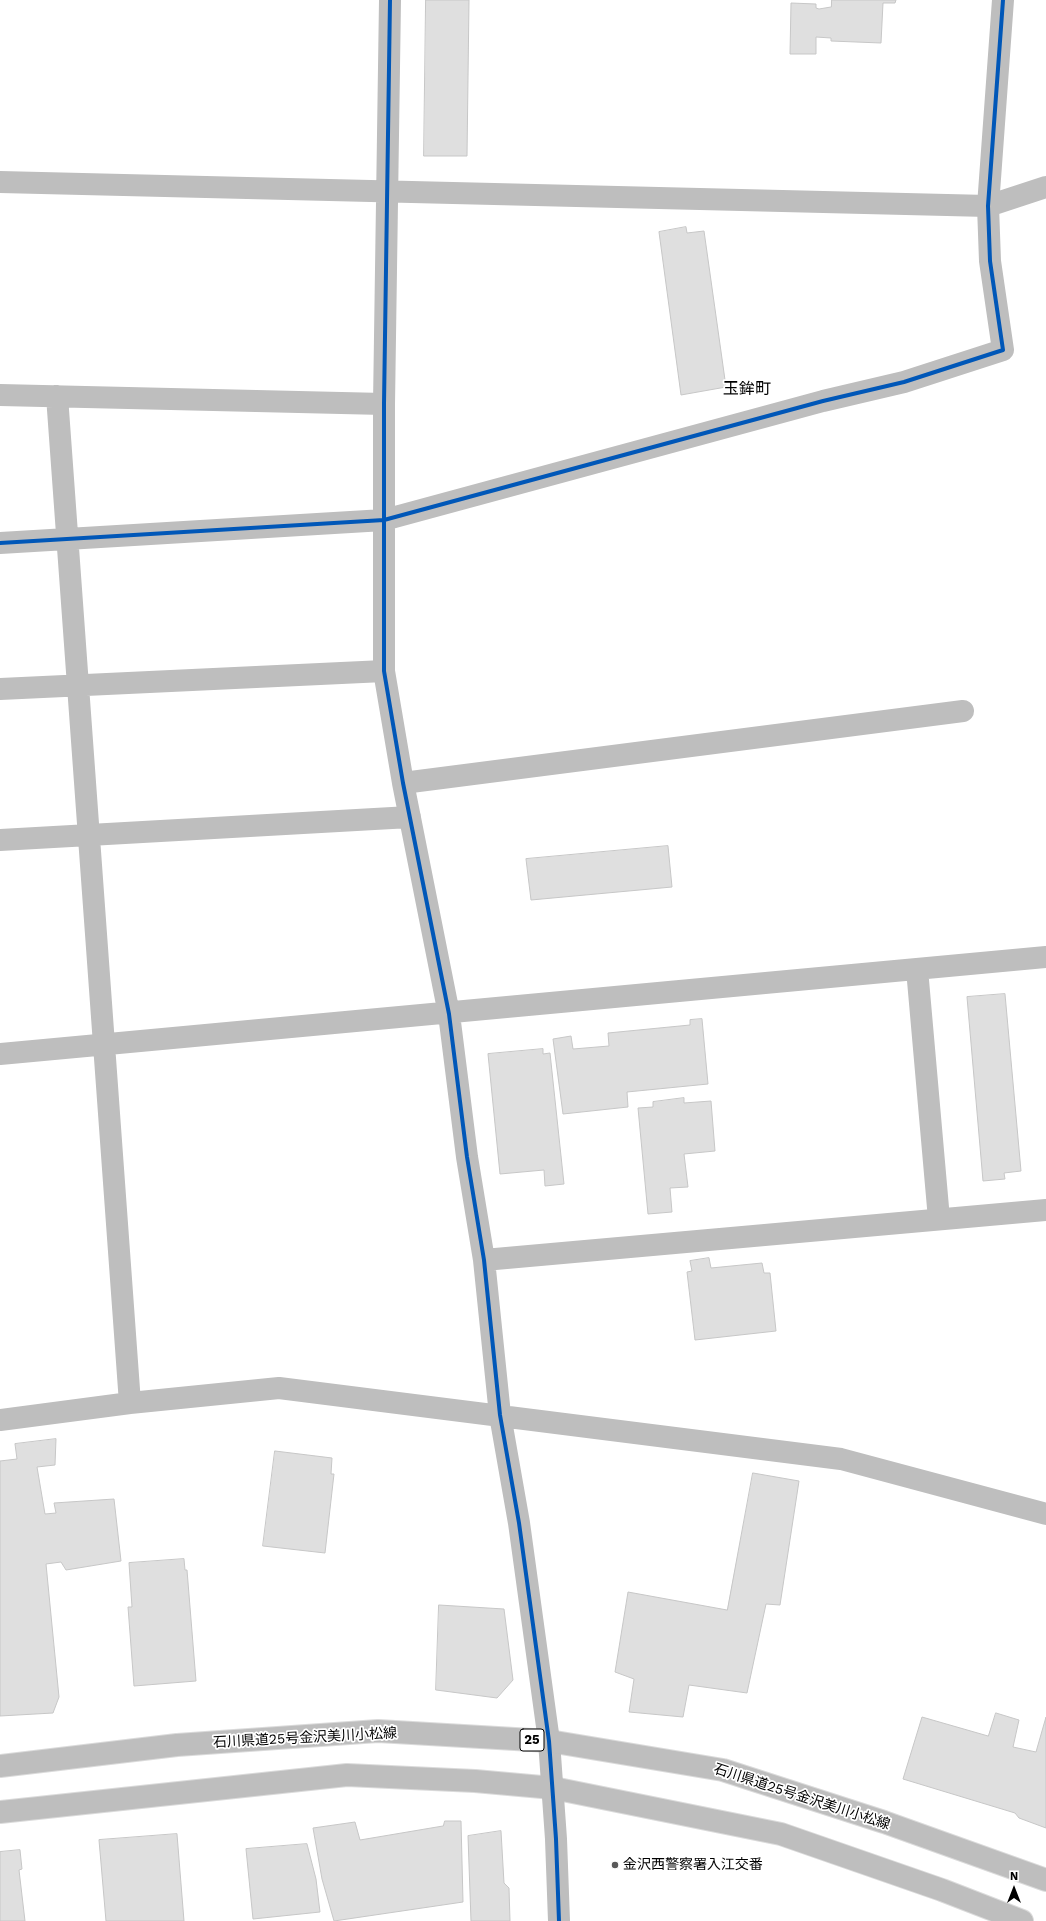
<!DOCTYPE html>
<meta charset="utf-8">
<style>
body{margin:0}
#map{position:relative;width:1046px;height:1921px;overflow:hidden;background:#fff;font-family:"Work Sans",sans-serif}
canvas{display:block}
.north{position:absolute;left:994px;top:1869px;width:40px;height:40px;-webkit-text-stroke:3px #fff;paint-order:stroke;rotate:0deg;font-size:11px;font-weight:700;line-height:16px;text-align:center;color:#000}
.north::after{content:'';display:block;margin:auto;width:14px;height:18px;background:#000;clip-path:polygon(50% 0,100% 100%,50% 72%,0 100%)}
</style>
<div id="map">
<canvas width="1046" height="1921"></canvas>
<div class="north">N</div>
</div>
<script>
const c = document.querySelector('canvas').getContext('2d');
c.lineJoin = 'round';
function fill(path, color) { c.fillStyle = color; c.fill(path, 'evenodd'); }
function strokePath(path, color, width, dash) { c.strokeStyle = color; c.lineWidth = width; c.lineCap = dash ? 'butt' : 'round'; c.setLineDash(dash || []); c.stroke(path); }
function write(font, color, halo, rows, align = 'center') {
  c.font = font + ' "Work Sans","Noto Sans JP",sans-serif'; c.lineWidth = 3.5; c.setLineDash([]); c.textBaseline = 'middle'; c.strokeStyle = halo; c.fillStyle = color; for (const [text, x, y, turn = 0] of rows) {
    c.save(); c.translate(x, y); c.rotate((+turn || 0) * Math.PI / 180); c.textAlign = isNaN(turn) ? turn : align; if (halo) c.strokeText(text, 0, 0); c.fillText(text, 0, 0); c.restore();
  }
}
const building = new Path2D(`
 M426 0H469L467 156H424Z
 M832 0H896L895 3H883L881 43 831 41V38L816 37V54H790L791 3 816 4V8L819 9 831 7Z
 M686 227 687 233 704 231 726 387 681 395 659 232Z
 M668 846 672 887 531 900 526 859Z
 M1005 994 1021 1171 1004 1173 1005 1179 983 1181 967 997Z
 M702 1019 708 1084 627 1092 628 1107 563 1114 553 1039 571 1036 573 1049 609 1046 608 1033 690 1025V1020Z
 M543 1049V1054L550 1053 564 1184 545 1186 544 1170 500 1174 488 1054Z
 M684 1098V1103L711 1101 715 1151 684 1154 688 1187 670 1188 672 1212 648 1214 638 1108 653 1107V1102Z
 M709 1258 711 1268 762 1263 764 1273H770L776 1331 695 1340 687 1272 692 1271 690 1261Z
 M56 1439 55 1465 37 1467 45 1514 56 1513 54 1503 114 1499 121 1561 66 1570 61 1562 46 1564 59 1697 53 1713 0 1716V1461L17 1459 15 1444Z
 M275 1451 332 1458 331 1474H334L325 1553 263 1546Z
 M753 1473 799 1481 780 1605 766 1604 747 1693 689 1685 683 1717 629 1712 634 1679 615 1672 628 1592 727 1610Z
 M184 1559 185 1570H187L196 1681 134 1686 128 1607H132L129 1563Z
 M439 1605 504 1609 513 1680 497 1698 436 1690Z
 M996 1713 1019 1720 1013 1747 1036 1752 1046 1717V1828L1019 1818 1015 1813 903 1779 922 1717 988 1736Z
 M445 1821H461L463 1902 334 1921 322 1879 313 1828 355 1822 360 1840 443 1826Z
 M501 1831 504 1883 509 1888 510 1921H471L468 1836Z
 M177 1834 184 1921H106L99 1840Z
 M307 1844 316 1879 320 1912 253 1919 246 1849Z
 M20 1850 22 1869 19 1870 25 1921H0V1852Z`);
fill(building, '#dfdfdf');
strokePath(building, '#c7c7c7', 1);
const primary = new Path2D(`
 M0 1766 177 1745 378 1731 549 1741 723 1770 884 1822 1046 1880
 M0 1812 347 1775 475 1781 553 1788 781 1834 942 1890 1022 1921`);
strokePath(primary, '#dbdbdb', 24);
strokePath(new Path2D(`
 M390 0 384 404V671L403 783 449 1014 467 1157 484 1260 500 1415 519 1523 549 1741 556 1839 559 1921
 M0 182 988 206 1046 187
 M0 395 384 404
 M57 396 130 1403
 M0 543 384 520 823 401 904 382 1003 350 990 261 988 206 1003 0
 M0 689 384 671
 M403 783 963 711
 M0 840 410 817
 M917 969 939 1219
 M0 1054 1046 957
 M484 1260 1046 1210
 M0 1420 130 1403 279 1388 841 1459 1046 1514`), '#bebebe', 22);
strokePath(primary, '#bebebe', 22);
strokePath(new Path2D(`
 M390 0 384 404V671L403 783 449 1014 467 1157 484 1260 500 1415 519 1523 549 1741 556 1839 559 1921
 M0 543 384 520 823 401 904 382 1003 350 990 261 988 206 1003 0`), '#0057b8', 4);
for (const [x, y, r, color] of [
 [615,1865,4,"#595959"]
]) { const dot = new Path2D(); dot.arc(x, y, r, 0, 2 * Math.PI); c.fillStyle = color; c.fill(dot); strokePath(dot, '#fff', 1.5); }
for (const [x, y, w] of [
 [532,1740,24]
]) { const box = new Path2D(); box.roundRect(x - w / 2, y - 11, w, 22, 3); c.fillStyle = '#fff'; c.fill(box); strokePath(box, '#000', 1); }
write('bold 13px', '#000', null, [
 ["25",532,1740]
]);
write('14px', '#000', '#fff', [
 ["石川県道25号金沢美川小松線",305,1738,-3],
 ["石川県道25号金沢美川小松線",802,1797,18]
]);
write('14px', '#000', '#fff', [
 ["金沢西警察署入江交番",623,1865]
], 'left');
write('16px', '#000', '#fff', [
 ["玉鉾町",747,389]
]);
</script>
